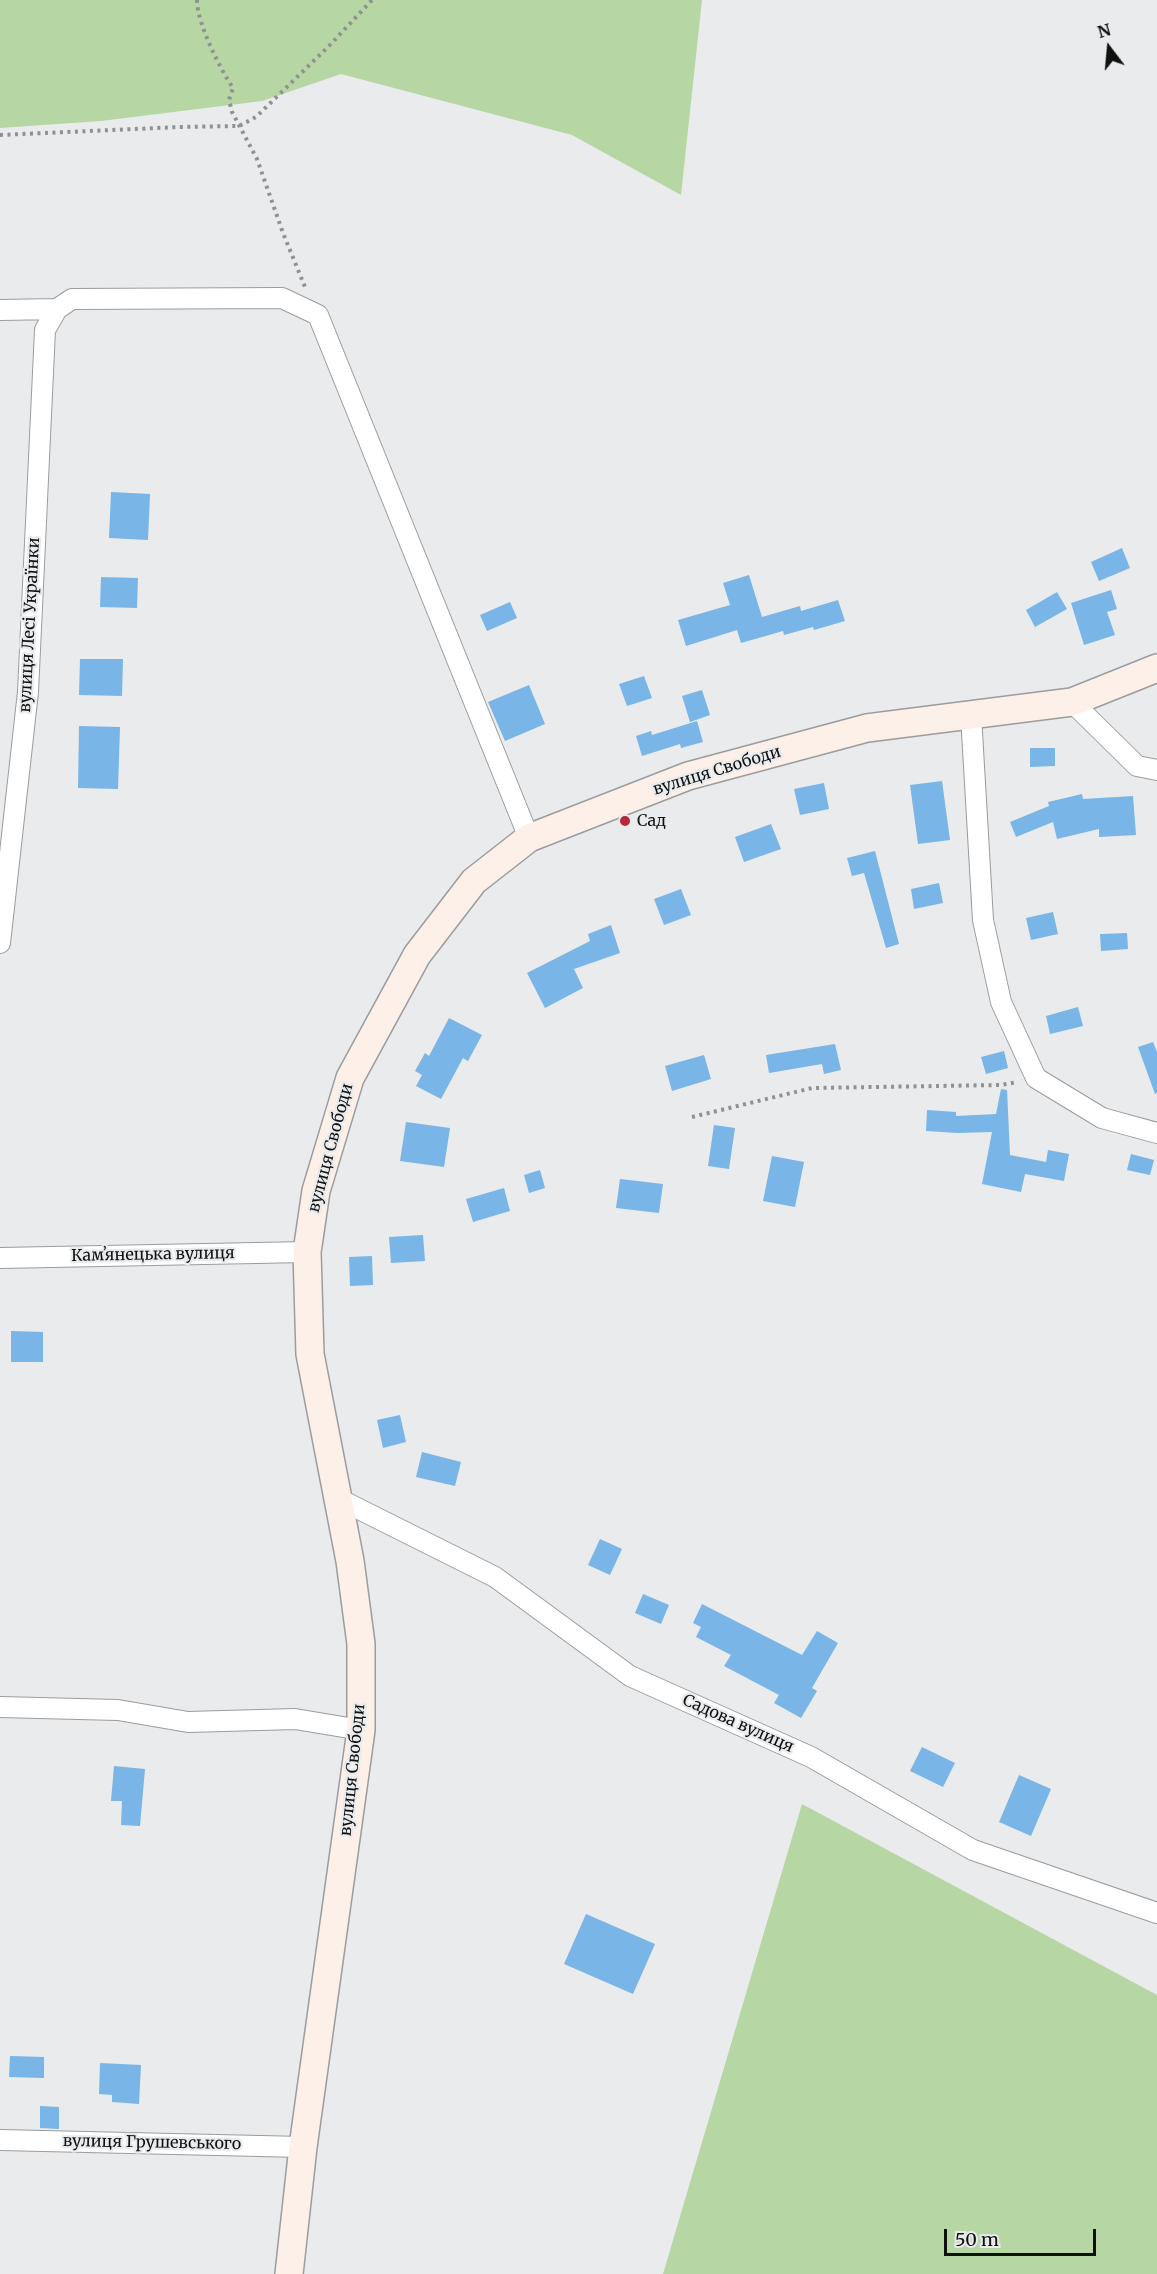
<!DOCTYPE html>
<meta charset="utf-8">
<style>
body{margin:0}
#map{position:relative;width:1157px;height:2274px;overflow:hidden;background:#e9ebed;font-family:Merriweather,serif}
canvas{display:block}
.north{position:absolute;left:1079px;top:18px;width:60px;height:60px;-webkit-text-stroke:4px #e9ebed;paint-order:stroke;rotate:344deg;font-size:16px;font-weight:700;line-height:24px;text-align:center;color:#0f1010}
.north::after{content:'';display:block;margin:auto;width:21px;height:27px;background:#0f1010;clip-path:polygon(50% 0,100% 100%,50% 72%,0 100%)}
.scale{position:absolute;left:944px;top:2229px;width:152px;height:27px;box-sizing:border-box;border:3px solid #0f1010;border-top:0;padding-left:8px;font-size:18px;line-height:21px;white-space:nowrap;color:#0f1010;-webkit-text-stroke:4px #e9ebed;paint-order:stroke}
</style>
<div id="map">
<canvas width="1157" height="2274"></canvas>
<div class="north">N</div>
<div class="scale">50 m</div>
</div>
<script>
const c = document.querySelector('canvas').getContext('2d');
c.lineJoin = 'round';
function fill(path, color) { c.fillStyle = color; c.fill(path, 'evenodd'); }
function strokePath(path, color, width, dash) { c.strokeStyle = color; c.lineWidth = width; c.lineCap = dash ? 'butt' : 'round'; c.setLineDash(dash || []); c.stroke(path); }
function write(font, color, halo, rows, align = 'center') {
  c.font = font + ' Merriweather,serif'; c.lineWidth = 4.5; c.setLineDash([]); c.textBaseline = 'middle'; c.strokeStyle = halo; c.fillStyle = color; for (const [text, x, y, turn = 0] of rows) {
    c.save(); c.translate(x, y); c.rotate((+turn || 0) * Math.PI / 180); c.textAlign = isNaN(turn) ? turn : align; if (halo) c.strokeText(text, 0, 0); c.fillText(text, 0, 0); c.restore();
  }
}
fill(new Path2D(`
 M0 0H702L681 195 572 135 341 74 262 101 101 121 0 128Z
 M802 1804 1157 1995V2274H663Z`), '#b6d6a4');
fill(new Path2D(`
 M111 492 150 494 148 540 109 538Z
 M1122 548 1130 568 1099 581 1091 562Z
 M749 575 762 617 800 606 801 611 838 600 845 621 814 630 813 627 784 635 783 631 741 643 737 630 686 646 678 620 730 605 723 583Z
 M101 577 138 578 137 608 100 607Z
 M1111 590 1117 609 1107 612 1115 635 1084 645 1071 603Z
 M1057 592 1067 609 1035 627 1026 610Z
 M510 602 517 618 487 631 480 615Z
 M80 659H123L122 696 79 695Z
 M644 676 652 698 627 706 619 684Z
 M529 685 545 724 505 741 488 702Z
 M702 690 710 715 690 722 682 696Z
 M697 721 703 742 681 748 680 744 642 756 636 736 651 731 652 735Z
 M79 726 120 727 118 789 78 788Z
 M1030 748H1055V766L1030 767Z
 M942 781 950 840 918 844 910 785Z
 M824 783 829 809 800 815 794 789Z
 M1082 794 1083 799 1133 796 1136 835 1099 837V829L1057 839 1053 822 1016 837 1010 822 1049 806 1048 802Z
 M771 824 781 849 744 862 735 837Z
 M875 851 899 944 886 948 864 873 852 876 847 858Z
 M939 883 943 903 914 909 911 889Z
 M681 889 691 915 664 925 654 899Z
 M1053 912 1058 934 1031 940 1026 918Z
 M611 925 620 953 574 969 583 988 545 1008 527 973 590 941 588 934Z
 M1127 933 1128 949 1101 951 1100 934Z
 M1078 1007 1083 1026 1050 1034 1046 1016Z
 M449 1018 482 1035 468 1061 463 1058 441 1099 416 1086 422 1075 415 1071 425 1053 429 1056Z
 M1153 1042 1157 1052V1093L1155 1094 1138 1047Z
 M835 1044 841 1070 824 1074 822 1064 769 1073 766 1055Z
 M1004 1051 1008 1068 986 1074 981 1057Z
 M704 1055 711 1079 672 1091 665 1066Z
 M1001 1089 1007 1090 1010 1155 1046 1162 1048 1150 1069 1154 1064 1181 1025 1174 1021 1192 982 1184 992 1132 958 1133 926 1131 927 1110 956 1112V1116L996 1114Z
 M406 1122 450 1128 444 1167 400 1161Z
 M714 1125 735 1128 729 1169 708 1166Z
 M1131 1154 1154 1160 1150 1175 1127 1170Z
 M772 1156 804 1162 795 1207 763 1201Z
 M540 1170 545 1188 529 1193 524 1175Z
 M620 1179 663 1184 659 1213 616 1208Z
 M504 1188 510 1211 473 1222 466 1199Z
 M423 1235 425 1261 391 1263 389 1237Z
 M372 1256 373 1285 350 1286 349 1257Z
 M11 1331 43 1332V1362H11Z
 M400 1415 406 1442 383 1448 377 1420Z
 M422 1452 461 1462 455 1486 416 1477Z
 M600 1539 622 1549 610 1575 588 1565Z
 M643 1594 669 1605 661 1624 635 1613Z
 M702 1604 802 1655 817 1631 838 1643 812 1688 817 1691 801 1718 774 1703 779 1695 724 1666 731 1655 696 1637 701 1627 693 1623Z
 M922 1747 955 1763 943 1787 910 1771Z
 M114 1766 145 1769 140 1826 121 1825 122 1801H111Z
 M1019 1775 1051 1789 1031 1836 999 1822Z
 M586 1914 655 1944 633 1994 564 1964Z
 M10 2056 44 2057V2078L9 2077Z
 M100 2063 141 2065 139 2104 112 2102V2095L99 2094Z
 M40 2106 59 2107V2129L40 2128Z`), '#79b5e6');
const street = new Path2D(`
 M0 310 57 309
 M1072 702 1137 766 1157 770
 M971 715 983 920 1001 1002 1036 1078 1102 1118 1157 1133
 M0 943 28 692 45 330 57 309 72 299 282 298 318 315 529 838
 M0 1258 307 1252
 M337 1498 495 1577 630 1676 811 1757 973 1850 1157 1913
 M0 1707 118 1710 188 1722 295 1719 361 1730
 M0 2140 303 2147`);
const secondary = new Path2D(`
 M289 2274 303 2147 361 1730V1644L350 1561 310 1354 307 1252 316 1191 350 1078 417 955 474 881 529 838 688 776 867 728 1072 702 1157 668`);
strokePath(street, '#9b9c9e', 22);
strokePath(secondary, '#9b9c9e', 30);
strokePath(new Path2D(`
 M197 0C197 23 220 69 233 88L229 100 232 112 257 159 283 233 305 287
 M0 135 179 127 239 126 256 117 329 46 372 0
 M692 1117 812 1088 1000 1085 1018 1082`), '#8f9192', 4, [3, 4.5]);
strokePath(street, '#fff', 20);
strokePath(secondary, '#fdf0e9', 27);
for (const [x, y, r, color] of [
 [625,821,6,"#b8273c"]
]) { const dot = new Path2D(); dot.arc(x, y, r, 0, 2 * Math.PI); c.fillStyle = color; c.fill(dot); strokePath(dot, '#e9ebed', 2); }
write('16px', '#0f1010', '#e9ebed', [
 ["вулиця Лесі Українки",30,625,-87],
 ["вулиця Свободи",717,771,-17],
 ["вулиця Свободи",331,1148,-75],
 ["Камʼянецька вулиця",153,1255,-1],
 ["Садова вулиця",738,1724,24],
 ["вулиця Свободи",353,1770,-84],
 ["вулиця Грушевського",152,2143,1]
]);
write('16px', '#0f1010', '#e9ebed', [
 ["Сад",637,821]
], 'left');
</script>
